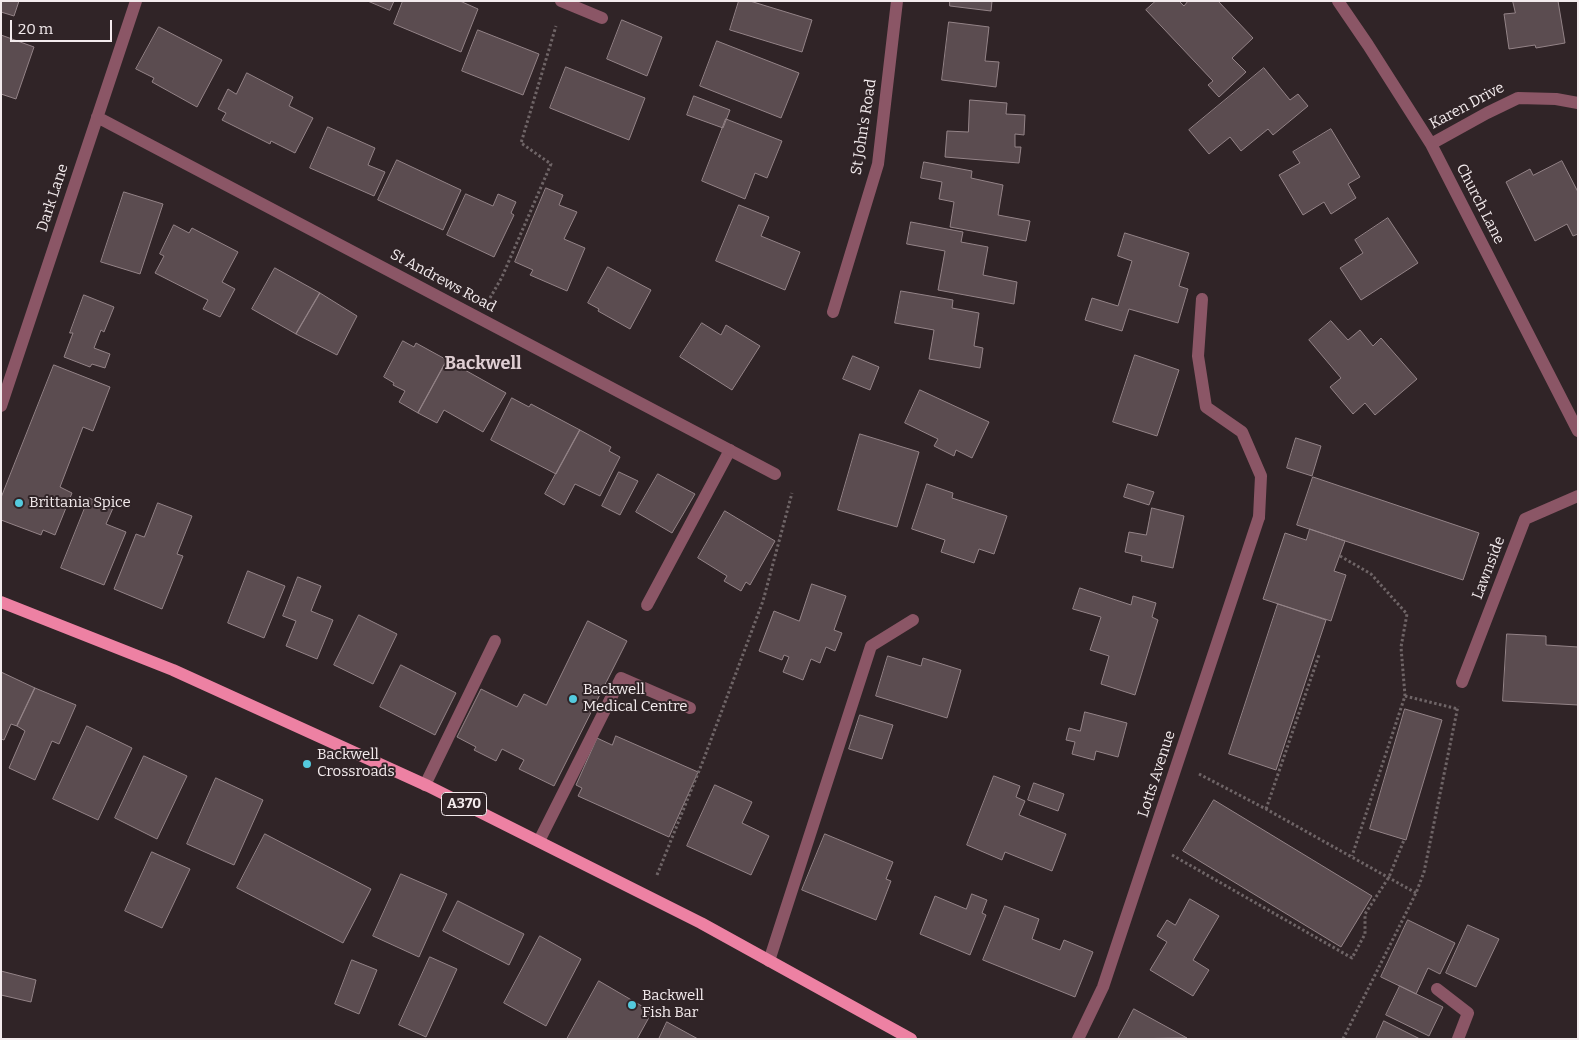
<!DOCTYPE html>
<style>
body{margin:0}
#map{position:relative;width:1579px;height:1040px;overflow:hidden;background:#302427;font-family:Bitter,serif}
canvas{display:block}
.frame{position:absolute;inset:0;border:2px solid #f3ebed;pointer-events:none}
.scale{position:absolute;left:10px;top:20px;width:102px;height:22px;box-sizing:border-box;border:2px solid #f3ebed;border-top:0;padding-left:6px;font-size:15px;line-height:18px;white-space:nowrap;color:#f3ebed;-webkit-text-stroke:4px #302427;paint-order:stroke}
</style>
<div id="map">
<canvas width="1579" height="1040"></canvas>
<div class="frame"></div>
<div class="scale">20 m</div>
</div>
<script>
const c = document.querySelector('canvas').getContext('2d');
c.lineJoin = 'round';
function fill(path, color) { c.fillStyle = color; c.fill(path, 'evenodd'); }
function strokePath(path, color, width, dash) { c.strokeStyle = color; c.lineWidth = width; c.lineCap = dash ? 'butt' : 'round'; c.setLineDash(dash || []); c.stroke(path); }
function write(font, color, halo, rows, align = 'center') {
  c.font = font + ' Bitter,serif'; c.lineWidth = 4; c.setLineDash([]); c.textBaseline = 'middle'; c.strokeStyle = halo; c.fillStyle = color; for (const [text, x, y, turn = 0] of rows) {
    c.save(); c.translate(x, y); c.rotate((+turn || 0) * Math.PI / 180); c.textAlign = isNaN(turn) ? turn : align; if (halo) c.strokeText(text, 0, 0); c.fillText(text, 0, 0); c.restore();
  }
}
const building = new Path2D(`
 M1 1H19L14 16 1 12Z
 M368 1H394L390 10Z
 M403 1H460L478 9 461 52 394 24Z
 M739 1H750L812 20 802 52 730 30Z
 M950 1H992L991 11 950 6Z
 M1156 1H1179L1184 6 1188 1H1218L1253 38 1232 58 1246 72 1219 97 1208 85 1213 81 1146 10Z
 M1513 1H1558L1565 43 1536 48 1535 45 1509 49 1504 14 1515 13Z
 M622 20 662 37 647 76 607 59Z
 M949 22 989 27 985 61 999 62 996 87 942 80Z
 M159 27 222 60 197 107 152 82 154 78 136 69Z
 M478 30 539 54 523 95 462 71Z
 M1 35 34 47 16 99 1 94Z
 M717 41 799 73 781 118 700 86Z
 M566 67 645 98 629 140 550 108Z
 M1264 68 1290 100 1298 94 1308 106 1273 135 1268 129 1241 151 1230 137 1209 154 1189 130Z
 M247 73 293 97 289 106 313 118 295 153 271 141 270 144 222 120 226 113 218 109 228 89 236 94Z
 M694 96 730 110 723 128 687 115Z
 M970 100 1007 103 1006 114 1025 115 1024 135 1015 134V147H1021L1019 163 945 157 947 131 968 132Z
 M726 119 782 141 767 178 755 173 745 199 702 181Z
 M328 127 375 148 368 165 385 172 374 196 310 168Z
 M1331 129 1360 177 1348 184 1356 198 1331 214 1324 202 1303 215 1279 175 1300 163 1293 152Z
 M397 160 461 190 443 230 378 200Z
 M1562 161 1578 192V234L1573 236 1567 224 1535 241 1506 182 1530 169 1533 175Z
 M924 162 972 171 971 178 1003 185 998 215 1030 221 1026 241 950 227 954 202 939 199 942 182 921 178Z
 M546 188 563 195 559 205 577 212 564 239 585 248 567 291 530 275 533 270 515 262Z
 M124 192 163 204 140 274 101 262Z
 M466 194 493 206 498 194 516 202 511 213 514 215 494 257 447 235Z
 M739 205 769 217 761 236 800 252 785 290 716 261Z
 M1388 218 1418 263 1361 300 1340 268 1363 253 1355 240Z
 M911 222 963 232 961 242 988 247 983 275 1017 282 1014 304 938 290 945 251 907 244Z
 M174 225 189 233 192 228 238 252 222 282 235 289 220 317 203 309 208 300 155 273 164 256 160 254Z
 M1125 233 1189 253 1179 286 1188 289 1178 323 1129 309 1122 331 1085 320 1092 298 1118 306 1132 261 1118 256Z
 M608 267 651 290 630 329 598 311 599 309 588 303Z
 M275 268 320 293 296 334 252 309Z
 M901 291 953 300 952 308 979 313 974 346 983 348 980 368 929 359 934 330 895 323Z
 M320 293 357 316 337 355 296 334Z
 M84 295 114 307 104 332 101 330 94 348 110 354 105 368 92 364 90 367 64 357 73 333H70Z
 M1331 321 1348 340 1360 330 1373 346 1381 338 1417 379 1375 415 1365 403 1353 414 1330 387 1341 378 1309 340Z
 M702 323 721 335 726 325 760 346 732 390 680 357Z
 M403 341 414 347 416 343 447 360 418 413 399 402 405 391 393 385 394 383 384 377Z
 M1135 355 1179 370 1157 436 1113 422Z
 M853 356 879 367 870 390 843 379Z
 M447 360 506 393 483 432 444 410 437 423 418 413Z
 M54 365 110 387 93 431 83 427 60 487 72 493 55 535 43 530 41 535 1 520V498Z
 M920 390 989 422 972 458 956 450 954 456 934 446 938 439 905 423Z
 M512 398 529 407 531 404 580 430 556 474 491 440Z
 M580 430 611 447 609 451 620 457 600 496 575 484 564 505 545 494Z
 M860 434 919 452 897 527 838 510Z
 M1296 438 1321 446 1312 476 1287 468Z
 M619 472 638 481 620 515 602 506Z
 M658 474 695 494 672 533 636 512Z
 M1313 477 1479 533 1463 580 1297 525Z
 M927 484 953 493 952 498 1007 516 994 554 979 549 974 563 941 552 945 540 912 529Z
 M1128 484 1154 492 1149 505 1124 497Z
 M89 498 113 508 106 524 126 532 104 585 61 568Z
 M158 503 192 516 177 554 183 556 162 609 114 589 136 534 144 537Z
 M1152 508 1184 516 1173 568 1141 561 1142 556 1125 552 1129 532 1146 535Z
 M725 511 775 541 750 585 746 582 741 591 724 581 727 576 698 558Z
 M1310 529 1345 541 1334 571 1346 575 1331 621 1263 599 1285 533 1306 540Z
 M248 571 285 586 264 638 228 623Z
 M298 577 321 586 311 611 333 620 317 659 286 646 296 621 283 616Z
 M812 584 846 596 834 630 842 633 835 651 826 647 820 663 811 659 803 680 783 672 789 657 784 655 782 660 759 651 774 611 799 621Z
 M1080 588 1131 605 1133 596 1156 603 1152 617 1158 620 1135 695 1101 684 1109 656 1090 650 1101 617 1073 609Z
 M1278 604 1326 620 1276 770 1229 754Z
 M359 615 397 634 373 684 334 665Z
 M588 621 627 641 554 786 519 769 524 760 502 749 496 761 474 750 476 747 457 737 481 689 517 707 524 694 546 705Z
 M1507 634 1546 636V645L1578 647V705L1503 701Z
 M888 656 921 666 923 658 961 670 947 718 876 696Z
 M401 665 456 693 435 735 380 707Z
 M1 672 35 688 17 726 11 724 4 740 1 739Z
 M35 688 76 705 59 744 52 741 35 780 9 768 25 731 17 726Z
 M1405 709 1442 720 1406 840 1370 829Z
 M1085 712 1127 723 1118 757 1096 751 1094 760 1072 754 1075 742 1066 740 1069 728 1080 731Z
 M860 715 893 725 882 759 849 749Z
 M87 726 132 748 98 820 53 799Z
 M616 736 698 772 669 837 578 796 582 788 576 785 597 738 612 745Z
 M144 756 187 776 157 839 115 818Z
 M994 776 1020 786 1016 797 1025 801 1019 815 1066 834 1052 871 1005 852 1002 860 967 845Z
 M216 778 263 800 234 865 187 844Z
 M1034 783 1064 794 1058 811 1028 800Z
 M715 785 752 802 742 823 769 836 751 875 687 846Z
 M1214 800 1372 896 1341 947 1183 851Z
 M265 834 371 889 343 943 237 888Z
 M825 834 893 862 886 879 891 881 876 920 802 890Z
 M152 852 190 869 162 928 125 911Z
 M401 874 447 894 419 957 373 936Z
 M972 894 987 900 982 913 986 915 970 955 920 934 935 896 966 909Z
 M1190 899 1219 916 1193 960 1209 970 1193 996 1150 970 1167 942 1157 936 1167 920 1175 925Z
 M458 901 524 934 509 965 443 931Z
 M1005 906 1039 919 1032 939 1060 950 1064 940 1093 952 1075 997 983 960Z
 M1408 920 1455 943 1440 974 1428 968 1416 994 1381 977Z
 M1468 925 1499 939 1476 987 1446 973Z
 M540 936 581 959 546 1026 504 1003Z
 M430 957 457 969 426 1037 399 1025Z
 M352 960 377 970 359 1014 335 1004Z
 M1 971 36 980 31 1002 1 995Z
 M599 981 652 1012 637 1039H567Z
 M1400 986 1443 1007 1429 1036 1386 1015Z
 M1134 1009 1187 1038 1118 1039Z
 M1384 1021 1420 1039H1376Z
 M667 1022 698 1039H659Z`);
fill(building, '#5b4c50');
strokePath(building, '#938387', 1);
strokePath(new Path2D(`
 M490 298 502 277 551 164 521 143 556 26
 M1340 556 1371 574 1407 614 1401 647 1405 696 1352 856
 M1405 696 1458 709
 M1199 774 1266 809 1416 893
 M1266 809 1319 655
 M1172 855 1352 958 1365 934V914L1389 877 1404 840
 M657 875 703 761 763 601 792 493
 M1343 1039 1416 893 1424 872 1458 706`), '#6f6567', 3, [2.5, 2.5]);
strokePath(new Path2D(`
 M1202 299 1198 356 1206 407 1242 432 1261 476 1259 517
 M647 605 730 450
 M425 785 495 641
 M539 841 621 678 690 708
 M769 961 871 646 913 620`), '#8b5666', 12);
strokePath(new Path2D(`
 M561 1 602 18
 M1338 1 1368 45 1431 144 1578 431
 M97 117 775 474
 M1431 144 1487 113 1518 98 1556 99 1578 103
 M833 312 878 164 897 1
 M1 406 136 1
 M1462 682 1525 519 1578 496
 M1437 989 1468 1013 1458 1039
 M1078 1039 1103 987 1259 517`), '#8b5666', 12);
strokePath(new Path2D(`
 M1 602 173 670 428 786 701 923 911 1039`), '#ed81a3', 12);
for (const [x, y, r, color] of [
 [19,503,5,"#54cade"],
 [573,699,5,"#54cade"],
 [307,764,5,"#54cade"],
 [632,1005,5,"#54cade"]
]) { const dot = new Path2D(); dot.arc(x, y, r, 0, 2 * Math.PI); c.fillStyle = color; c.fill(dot); strokePath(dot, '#302427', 2); }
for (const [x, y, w] of [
 [464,804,45]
]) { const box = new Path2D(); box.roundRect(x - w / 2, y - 11.5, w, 23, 4); c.fillStyle = '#302427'; c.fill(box); strokePath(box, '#f3ebed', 1); }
write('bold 14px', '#f3ebed', null, [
 ["A370",464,804]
]);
write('15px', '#f3ebed', '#302427', [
 ["Karen Drive",1467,106,-28],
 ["St John's Road",864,127,-81],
 ["Dark Lane",53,198,-72],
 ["Church Lane",1480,204,63],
 ["St Andrews Road",443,281,28],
 ["Lawnside",1489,568,-69],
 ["Lotts Avenue",1157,774,-72]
]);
write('15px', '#f3ebed', '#302427', [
 ["Brittania Spice",29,503],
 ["Backwell",583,690],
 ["Medical Centre",583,707],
 ["Backwell",317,755],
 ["Crossroads",317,772],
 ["Backwell",642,996],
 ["Fish Bar",642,1013]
], 'left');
write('bold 18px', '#dfced2', '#302427', [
 ["Backwell",483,364]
]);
</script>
